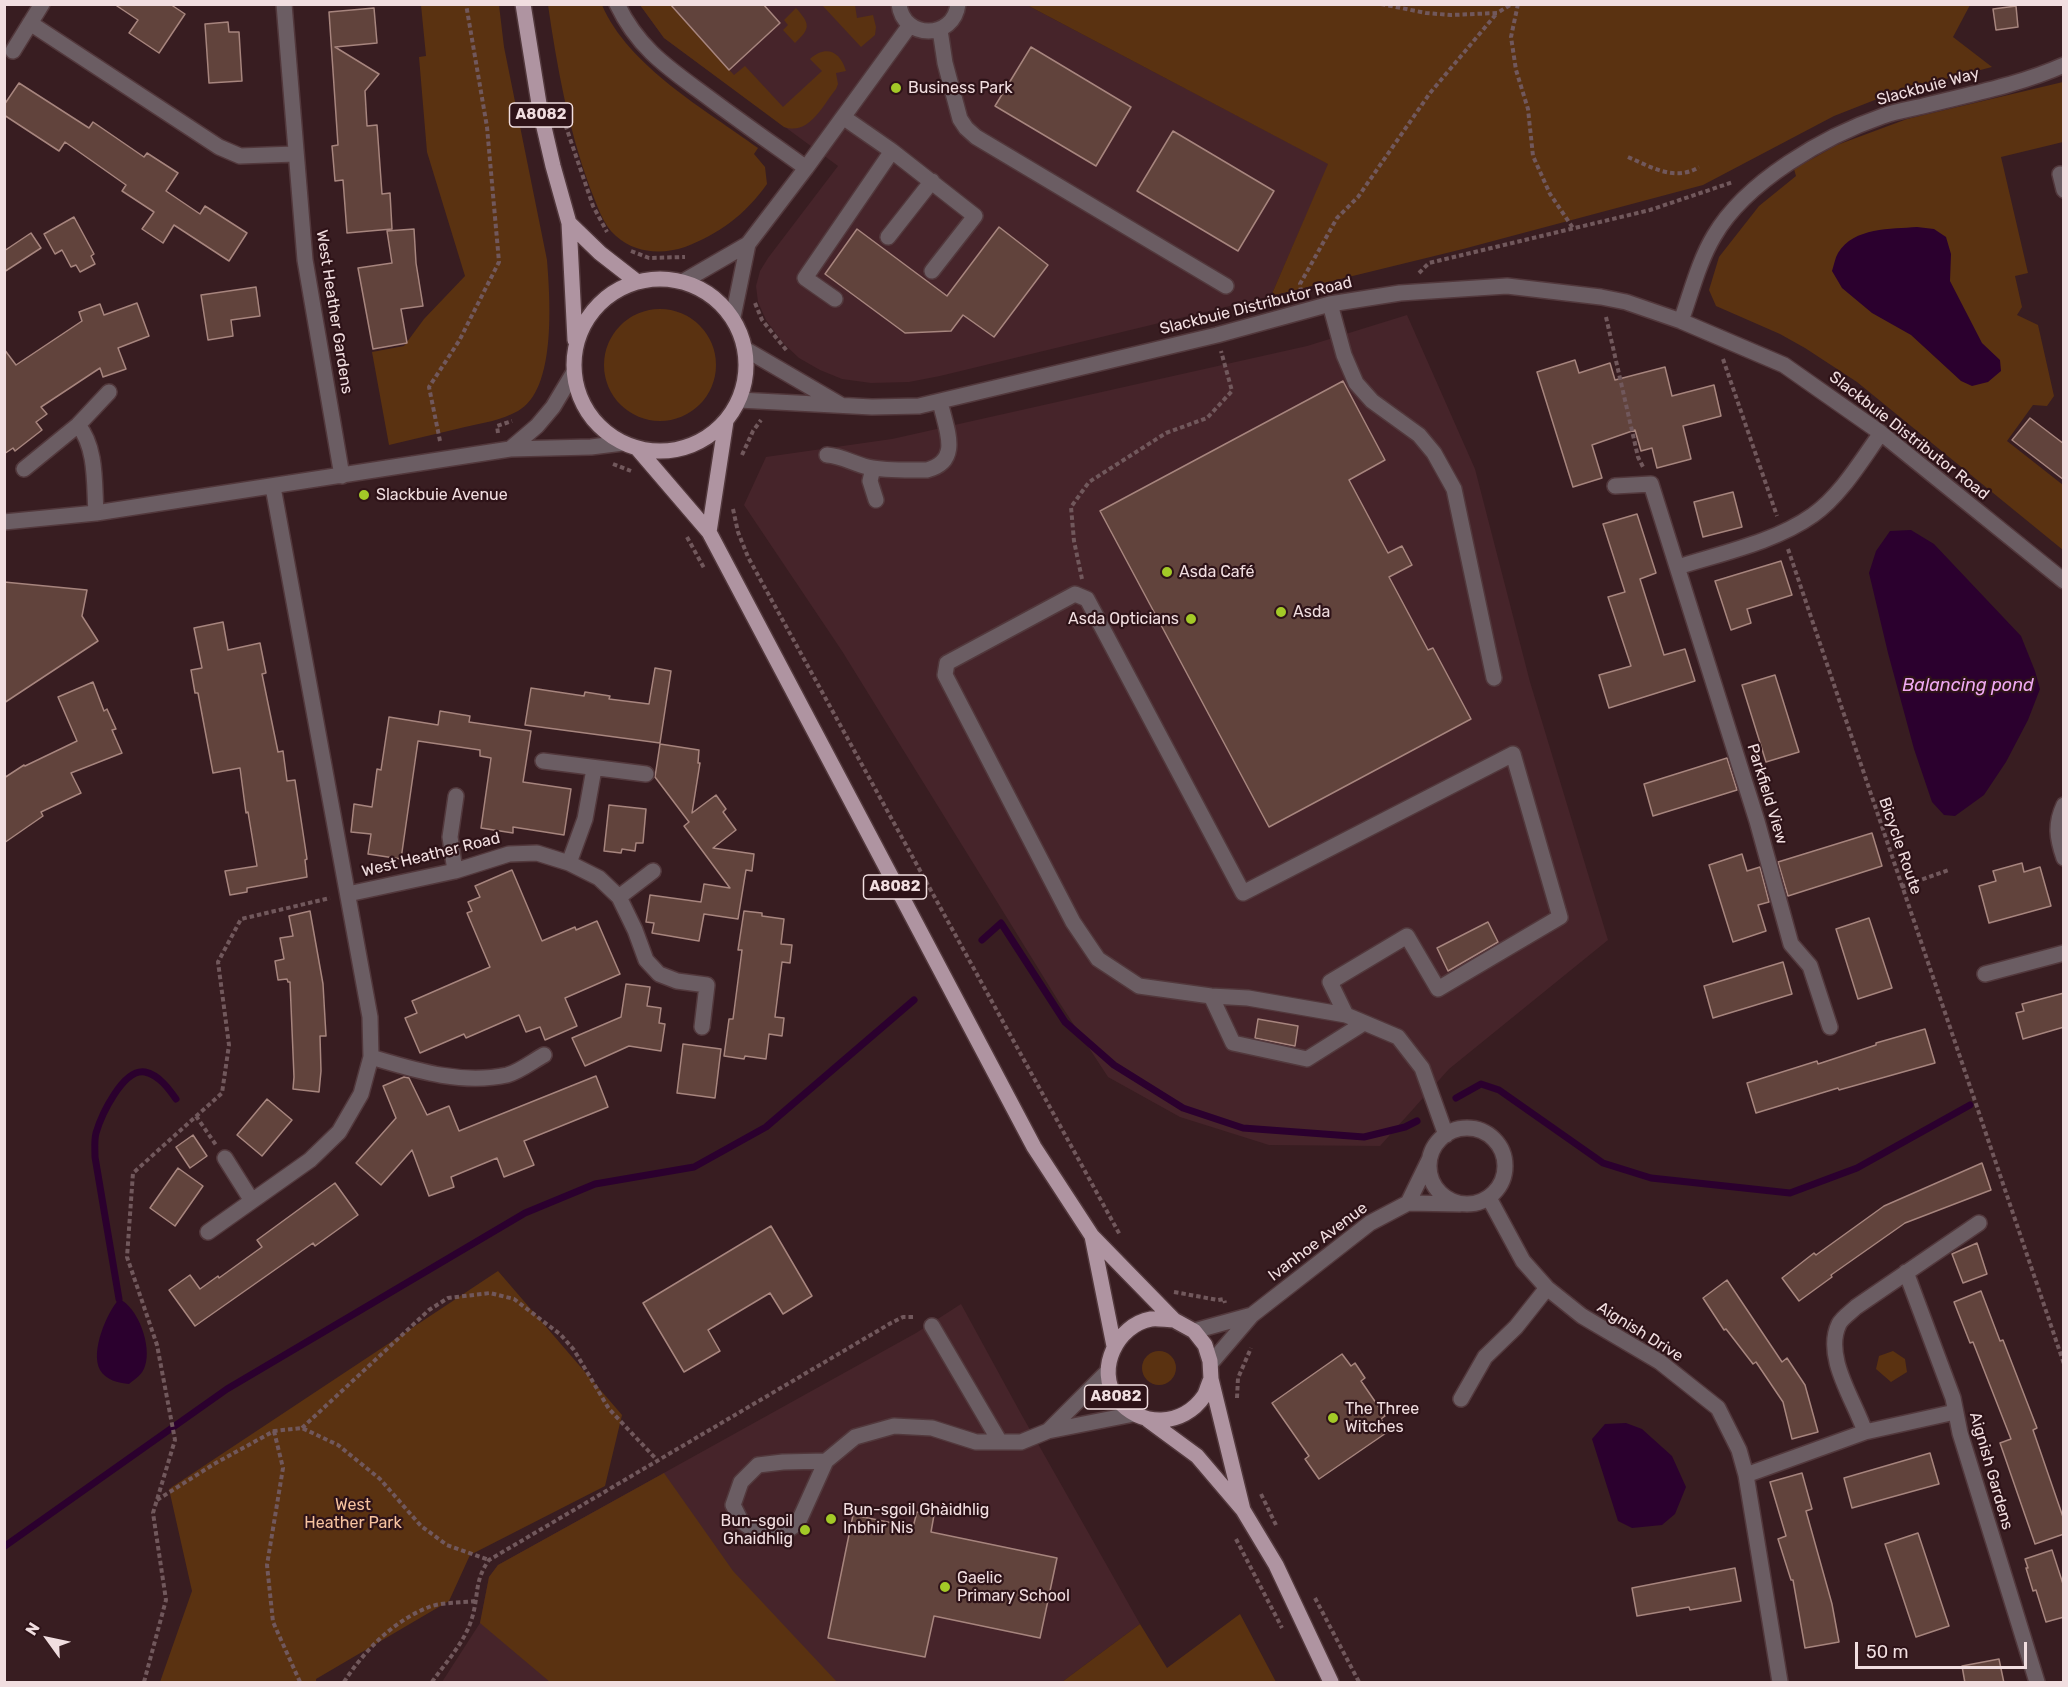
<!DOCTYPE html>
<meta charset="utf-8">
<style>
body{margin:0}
#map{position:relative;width:2068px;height:1687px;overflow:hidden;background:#381d21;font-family:Rubik,sans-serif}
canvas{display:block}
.frame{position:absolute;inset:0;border:6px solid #f1dee0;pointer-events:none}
.north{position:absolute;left:18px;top:1609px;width:60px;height:60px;-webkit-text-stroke:4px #2e1318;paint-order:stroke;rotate:303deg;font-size:16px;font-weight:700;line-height:24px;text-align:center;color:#f1dee0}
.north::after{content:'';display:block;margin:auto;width:21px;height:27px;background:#f1dee0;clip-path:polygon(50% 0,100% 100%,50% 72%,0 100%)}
.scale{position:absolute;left:1855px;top:1642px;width:172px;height:27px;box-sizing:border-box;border:3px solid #f1dee0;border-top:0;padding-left:8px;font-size:18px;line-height:21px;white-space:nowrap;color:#f1dee0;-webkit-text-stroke:4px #2e1318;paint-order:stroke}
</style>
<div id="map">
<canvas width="2068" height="1687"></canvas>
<div class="frame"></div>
<div class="north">N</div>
<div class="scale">50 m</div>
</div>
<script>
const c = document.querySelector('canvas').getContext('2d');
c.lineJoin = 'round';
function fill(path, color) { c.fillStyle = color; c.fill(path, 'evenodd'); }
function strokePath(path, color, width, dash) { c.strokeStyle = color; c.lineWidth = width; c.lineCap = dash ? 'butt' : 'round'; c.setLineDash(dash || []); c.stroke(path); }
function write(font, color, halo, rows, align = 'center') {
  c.font = font + ' Rubik,sans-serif'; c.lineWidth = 4.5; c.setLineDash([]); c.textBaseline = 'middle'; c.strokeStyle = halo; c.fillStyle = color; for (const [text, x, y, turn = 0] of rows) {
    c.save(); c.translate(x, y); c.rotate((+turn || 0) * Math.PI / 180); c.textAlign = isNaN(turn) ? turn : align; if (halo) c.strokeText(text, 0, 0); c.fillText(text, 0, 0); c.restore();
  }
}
fill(new Path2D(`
 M640 5H1027L1329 164 1271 296 940 376 909 382 871 383 842 379 820 370 799 358 783 343 766 320 758 302 756 286 760 271 768 258 838 166 664 38Z
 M1407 315 1475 469 1530 682 1608 940 1449 1069 1380 1146 1269 1145 1180 1117 1108 1077 1059 1002 842 651 744 505 766 457 892 439 1307 346Z
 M961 1304 1020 1412 1140 1624 1062 1682H442L480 1623 489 1577 498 1565 916 1333Z`), '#46242a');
fill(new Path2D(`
 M421 5H499L504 47 547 260C550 298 557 390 518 411 502 420 483 423 465 427 440 433 414 439 389 445L372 352 404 346 424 319 465 276 427 152 419 57 426 56Z
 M548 5H602C628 66 706 110 758 148L754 154 765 167 767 184C745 215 719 234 685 247 661 255 635 253 616 236 602 224 597 204 590 188 568 128 557 67 548 5Z
 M640 5H670L734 75 745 66 783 107 822 71 810 59C826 45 840 51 846 71L836 73 838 84 836 89C823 105 809 136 784 127L664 38Z
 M822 5H855L857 18 873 15 876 27 875 35 861 47Z
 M1027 5H1970L1953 37 1992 67 1895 92 1834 116 1703 185 1463 249 1271 296 1328 164Z
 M796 8C810 24 811 28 795 43L783 30 788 25 784 20Z
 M2063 82V142L2001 157 2028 273 2015 276 2022 307 2017 315 2038 325 2054 396 2047 406 2033 405 2007 441 2063 485V550L1857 382 1805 348 1780 334 1716 306 1709 290 1719 257 1759 206 1796 176 1794 169 1837 145 1907 119Z
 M604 365a56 56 0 1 1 112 0a56 56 0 1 1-112 0Z
 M498 1271 622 1415 605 1486 470 1555 449 1601 316 1679V1682H160L192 1591 169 1489Z
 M1142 1368a17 17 0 1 1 34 0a17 17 0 1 1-34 0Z
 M1893 1351 1905 1359 1907 1372 1891 1382 1876 1369 1879 1356Z
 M664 1473 733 1571 837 1682H550L480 1623 489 1577 498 1565Z
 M1240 1614 1276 1682H1062L1140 1624 1167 1668Z`), '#5a3211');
fill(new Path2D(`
 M1917 227 1934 229 1946 237 1951 254 1950 281 1982 343 2000 360 2001 371 1988 382 1972 386 1961 381 1911 335 1872 313 1842 288 1832 271C1834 265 1835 258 1838 253 1854 227 1891 229 1917 227Z
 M1911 530 1934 544 2021 636 2035 671 2040 689 2028 720 2006 762 1984 795 1955 816 1944 815 1932 802 1914 749 1888 653 1869 573 1876 551 1890 531Z
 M119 1299C138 1307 152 1346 145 1366 143 1374 135 1379 129 1384 118 1383 106 1380 100 1370 90 1351 107 1313 119 1299Z
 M1626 1423 1642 1429 1672 1456 1686 1487 1675 1514 1662 1525 1632 1528 1618 1521 1592 1439 1605 1424Z`), '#2b002e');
strokePath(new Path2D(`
 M982 940 1001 923 1065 1022 1114 1065 1183 1108 1243 1128 1364 1137 1405 1127 1417 1121
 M1456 1098 1481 1084 1499 1090 1603 1163 1651 1178 1790 1193 1857 1168 1970 1105
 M119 1299 95 1157C95 1149 94 1141 96 1133 101 1116 123 1068 145 1072 159 1075 169 1089 176 1099
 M5 1546 227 1389 525 1213 595 1184 694 1167 766 1127 914 1000`), '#2b002e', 7);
const building = new Path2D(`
 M114 4H170L185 14 159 53 129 33 138 20Z
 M670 4H763L780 23 729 70Z
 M2016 6 2018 27 1996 30 1993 9Z
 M374 8 377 43 335 47 379 74 365 91 367 126 377 125 382 194 390 193 392 229 347 233 343 180 335 181 332 146 338 145 329 12Z
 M228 22 229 32H239L242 81 209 83 205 24Z
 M1031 47 1131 107 1096 166 995 106Z
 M19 83 89 128 93 122 144 157 147 153 178 173 166 191 200 214 205 206 247 233 229 261 174 225 163 243 142 229 154 212 122 191 126 185 65 142 59 151 4 115V105Z
 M1173 131 1274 191 1238 251 1137 191Z
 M74 217 94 254 91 256 95 264 80 272 76 265 71 267 62 250 55 254 44 234Z
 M999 227 1048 265 994 337 963 315 951 331 905 333 825 274 857 229 947 296Z
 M414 229 416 263 423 306 401 309 407 343 373 349 358 268 392 263 387 231Z
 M31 233 41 248 4 272V251Z
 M256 287 260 316 231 320 233 336 208 340 201 295Z
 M137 303 149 336 118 348 126 369 103 377 100 368 41 407 47 414 36 422 42 430 15 451 13 448 4 454V349L16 365 82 321 79 312 100 304 104 315Z
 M1575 360 1579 373 1610 363 1615 380 1665 367 1672 396 1714 385 1721 416 1683 426 1691 459 1657 468 1652 448 1641 451 1635 430 1592 445 1602 478 1573 487 1537 372Z
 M1343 381 1385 460 1349 480 1388 553 1402 546 1412 565 1389 577 1428 650 1433 648 1471 719 1269 827 1100 511Z
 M2030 418 2064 444V480L2012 440Z
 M1733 492 1742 527 1703 537 1694 502Z
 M1637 514 1656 573 1640 579 1664 655 1685 649 1695 681 1609 708 1599 675 1631 666 1608 597 1625 592 1603 524Z
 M1781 561 1792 595 1747 609 1751 623 1731 630 1715 581Z
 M4 582 87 590 82 616 98 641 4 703Z
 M223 622 228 650 260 643 266 673 262 674 278 752 283 751 287 781 295 780 307 859 305 860 307 877 247 888V892L230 895 225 871 257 866 248 812 246 813 240 768 213 773 198 693H195L191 670 202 668 194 628Z
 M655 668 671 671 660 743 525 725 531 688 584 696 585 692 610 696 609 699 649 704Z
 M1775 675 1799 752 1766 762 1742 685Z
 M93 682 104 711 107 709 116 729 112 730 122 753 71 773 81 793 41 812 43 816 4 843V778L24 765 25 766 77 741 58 697Z
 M440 711 470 716 469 722 531 731 523 782 571 789 564 835 513 827V833L481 828 491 758 480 756V750L418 741 401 859 368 854 371 834 351 832 354 804 372 807 377 769 381 770 389 717 438 725Z
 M660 744 699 750 698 763H700L692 813 716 795 726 809 723 812 736 830 713 848 754 854 752 871 746 870 738 919 704 914 699 941 652 933 654 923 646 922 650 895 701 902 704 884 730 888 684 826 689 822 655 777Z
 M1727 758 1737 790 1653 816 1644 784Z
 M609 805 646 809 643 843H636L635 851 622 849 621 853 604 851Z
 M1872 833 1882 866 1788 896 1778 862Z
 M1742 854 1747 871 1760 867 1769 902 1758 905 1766 931 1733 942 1709 865Z
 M2022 863 2024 872 2040 867 2051 906 1989 923 1979 886 1996 881 1993 871Z
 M512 870 542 941 575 927 576 930 597 921 620 974 565 998 577 1026 545 1040 540 1027 526 1032 519 1015 466 1038 464 1034 420 1053 405 1018 417 1013 412 1001 490 967 467 913 472 911 468 902 480 897 475 886Z
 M310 911 323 984 326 1036H320L321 1071 319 1092 293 1089 294 1077 290 982H288L287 979 278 980 275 961 284 959 280 938 293 936 289 916Z
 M744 911 762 913V916L784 919 781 944 792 945 790 963 782 962 775 1017 784 1018 782 1036 769 1034 766 1059 745 1056 744 1059 724 1056 729 1019H733L742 950H738Z
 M1869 918 1892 988 1858 999 1836 929Z
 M1488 922 1498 942 1448 971 1437 948Z
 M1783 962 1792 994 1713 1018 1704 986Z
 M626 984 650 987 647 1006 661 1008 659 1023 665 1024 661 1051 629 1046 585 1066 572 1038 621 1017Z
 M2064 993V1027L2023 1039 2016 1013 2024 1011 2022 1004Z
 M1258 1019 1298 1026 1295 1046 1255 1038Z
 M1925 1029 1935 1063 1839 1090 1838 1088 1756 1113 1747 1083 1817 1061 1818 1064 1876 1045V1043Z
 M683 1044 721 1049 715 1098 677 1093Z
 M596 1076 608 1107 524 1141 534 1165 504 1177 497 1158 451 1177 454 1187 429 1196 412 1150 381 1185 356 1163 396 1118 383 1086 404 1077 409 1078 427 1115 449 1106 459 1131Z
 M267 1099 292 1120 262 1156 237 1135Z
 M193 1135 207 1156 190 1168 176 1147Z
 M1982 1163 1991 1190 1905 1223 1831 1275 1832 1277 1799 1301 1782 1278 1814 1253 1816 1255 1884 1206Z
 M178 1168 203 1186 175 1226 150 1208Z
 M335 1183 358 1215 315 1246 313 1243 195 1326 169 1290 190 1275 200 1289 218 1276 219 1278 262 1247 257 1240Z
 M771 1226 812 1296 783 1314 770 1293 708 1330 720 1351 684 1372 643 1303Z
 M1977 1243 1987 1274 1963 1283 1952 1254Z
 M1727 1280 1782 1362 1787 1358 1805 1385 1818 1432 1792 1439 1783 1402 1756 1362 1753 1364 1726 1329 1724 1330 1703 1298Z
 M1981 1291 2000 1341 2003 1340 2037 1428 2033 1430 2064 1520V1534L2035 1544 2000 1443 2011 1439 1973 1342 1970 1343 1954 1302Z
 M1342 1354 1351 1366 1355 1363 1365 1378 1361 1381 1385 1416 1381 1419 1389 1431 1319 1479 1305 1459 1309 1456 1272 1403Z
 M1930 1453 1939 1484 1852 1508 1844 1478Z
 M1802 1473 1812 1509 1806 1511 1832 1604 1839 1642 1805 1648 1793 1580H1791L1778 1539 1786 1536 1770 1482Z
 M917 1512 934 1515 931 1532 1057 1558 1040 1638 934 1616 925 1657 828 1638 853 1515 913 1527Z
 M1918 1533 1949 1626 1916 1637 1885 1544Z
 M2052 1550 2064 1587V1617L2046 1622 2036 1590 2033 1591 2026 1568H2028L2025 1559Z
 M1735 1568 1741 1601 1690 1610 1689 1607 1637 1616 1632 1588Z
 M1999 1659 2004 1683H1965L1962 1666Z`);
fill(building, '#61433c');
strokePath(building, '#a7857e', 1.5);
const minor = new Path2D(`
 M284 4 305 260 342 476
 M617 4C639 50 670 69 709 98 741 122 774 145 806 168
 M899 4C903 40 954 40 958 4
 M30 23 219 147 240 156 295 154
 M940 30 945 63 960 119 966 128 976 137 1226 286
 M13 51 42 4
 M843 117 892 151 975 216 932 271
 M2060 174 2064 190
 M888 237 932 181
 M684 281 748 244 806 168 910 25
 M835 299 805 278 892 151
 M1330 304 1344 355 1356 383 1372 401 1419 435 1434 453 1454 489 1494 678
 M733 317 748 244
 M1681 321C1691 293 1699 261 1714 236 1746 181 1825 136 1883 116 1896 111 1910 109 1923 106 1970 94 2019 85 2064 65
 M745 349 841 405
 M739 400 872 407 919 406 1217 335 1330 304 1400 293 1507 286 1601 297 1626 302 1681 321 1784 365 1881 433 2064 581
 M78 425C97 448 94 484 96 513
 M510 449 537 426 553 407 574 372
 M827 455C842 456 854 464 868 467 887 471 907 470 927 470 963 461 945 427 940 401
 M873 468 870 481 876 500
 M24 469 78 425 109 392
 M1615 486 1651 484 1757 821 1791 944 1810 966 1830 1027
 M4 522 96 513 510 449 591 447 623 443
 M1678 567C1722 553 1775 542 1813 515 1841 495 1861 461 1881 433
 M543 761 646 774
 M2064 805C2055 824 2057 838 2064 858
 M569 863 585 819 594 769
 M455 871 450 837 456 796
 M348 894 455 871 509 854 537 853 569 863 599 878 619 897 635 930 646 960 659 974 677 981 707 985 702 1027
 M619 897 653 871
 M1985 974 2064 953
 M1211 996 1233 1043 1307 1059 1364 1023
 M1346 1015 1330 982 1407 936 1438 989 1560 917 1513 754 1243 893 1087 599 1075 594 947 663 945 675 1073 922 1098 959 1139 986 1211 996 1248 998 1346 1015 1398 1037 1422 1068 1446 1135
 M371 1057C415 1070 461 1085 507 1075 519 1072 533 1061 544 1055
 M1429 1166a38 38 0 1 1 76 0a38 38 0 1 1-76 0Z
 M225 1158 252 1201
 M1489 1198 1523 1261 1547 1288 1582 1316 1660 1362 1718 1408 1739 1450 1746 1475 1780 1682
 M1408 1203 1429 1160
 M208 1232 310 1160 339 1132 361 1094 371 1057 370 1017 273 487
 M1906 1272 1953 1398 1960 1433 2037 1682
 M932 1326 1000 1442
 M1194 1331 1252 1315
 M1211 1363 1252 1315 1370 1223 1408 1203 1460 1204
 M1461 1399 1485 1357 1516 1327 1547 1288
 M1048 1431 1108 1371
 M1865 1432 1955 1412
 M826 1461 783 1462 758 1465 741 1482 733 1505 741 1521 761 1535 779 1536 798 1523 826 1461 855 1437 894 1426 932 1428 976 1442H1021L1048 1431 1134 1414
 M1746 1475 1865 1432C1855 1401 1823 1357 1839 1324 1842 1318 1851 1312 1856 1307L1979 1223`);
const major = new Path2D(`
 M523 4 540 110 553 166 569 223 575 340
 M569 223 600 253 636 281
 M574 365a86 86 0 1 1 172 0a86 86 0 1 1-172 0Z
 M637 448 709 532 1034 1147 1092 1236 1174 1320 1194 1331 1205 1345 1210 1361 1211 1379 1243 1510
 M709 532 726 421
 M1092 1236 1114 1346
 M1174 1320C1167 1320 1158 1318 1151 1319 1117 1325 1095 1370 1117 1399 1140 1428 1183 1427 1204 1396 1207 1391 1208 1384 1211 1379
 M1148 1420 1197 1456 1243 1510 1276 1565 1331 1682`);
strokePath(minor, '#52383c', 18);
strokePath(major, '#52383c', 18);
strokePath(new Path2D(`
 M1381 4 1426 13 1451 15 1497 13 1512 4
 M1518 4 1511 37 1516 70 1528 109 1533 156 1550 194 1573 228
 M563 118 593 206 607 232
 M1628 157C1651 167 1675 182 1699 167
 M631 251 649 258 685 257
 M1419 273 1429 263 1650 210 1733 182
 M1301 292 1300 284 1337 218 1358 197 1430 93 1497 13
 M755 303 762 320 787 351
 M1606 317 1638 457 1643 467
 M1723 359 1777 516
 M498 433 497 426 512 421
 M440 441 429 387 459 341 499 262 487 127 466 4
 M742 455 753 431 761 420
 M613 464 631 471
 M733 509 738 532 748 557 1120 1235
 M687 537 704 568
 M1788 549 2064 1364
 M1082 579 1074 541 1071 507 1089 482 1166 433 1207 418 1232 391 1221 351
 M1901 887 1949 870
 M196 1116 216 1145
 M1174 1292 1218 1300 1224 1299 1225 1303
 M1237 1398 1238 1378 1251 1348
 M302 1428 429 1310 448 1298 490 1293 514 1299 561 1335 574 1350 609 1409 657 1460
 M274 1431 283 1468 267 1565 273 1622 300 1682
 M1261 1494 1276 1525
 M157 1500 214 1464 274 1431 302 1428 338 1445 380 1479 421 1526 447 1545 489 1560
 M1236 1539 1282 1628
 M1315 1598 1359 1682
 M144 1682 166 1600 153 1513 175 1440 157 1345 127 1257 133 1173 222 1093 229 1045 218 962 241 919 330 898
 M344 1682C364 1651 393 1621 429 1607 442 1602 461 1603 475 1601
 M432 1682C446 1662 465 1642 472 1618 479 1595 474 1581 489 1560L891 1323 903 1317H916`), '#71585c', 4, [4.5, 3]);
strokePath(minor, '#6b5d63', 15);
strokePath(major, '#af94a1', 15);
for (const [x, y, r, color] of [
 [896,88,6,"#a3c927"],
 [364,495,6,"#a3c927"],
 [1167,572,6,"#a3c927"],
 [1281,612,6,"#a3c927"],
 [1191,619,6,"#a3c927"],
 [1333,1418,6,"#a3c927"],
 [831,1519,6,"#a3c927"],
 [805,1530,6,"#a3c927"],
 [945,1587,6,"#a3c927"]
]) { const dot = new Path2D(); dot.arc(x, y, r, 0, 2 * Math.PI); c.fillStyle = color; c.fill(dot); strokePath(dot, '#2e1318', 2); }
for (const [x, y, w] of [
 [541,115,63],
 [895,887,63],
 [1116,1397,63]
]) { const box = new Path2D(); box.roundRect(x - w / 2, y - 12, w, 24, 4.5); c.fillStyle = '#2e1318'; c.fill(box); strokePath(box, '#f1dee0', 1.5); }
write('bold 15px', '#f1dee0', null, [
 ["A8082",541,115],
 ["A8082",895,887],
 ["A8082",1116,1397]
]);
write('16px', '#f1dee0', '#2e1318', [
 ["Slackbuie Way",1928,87,-15],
 ["Slackbuie Distributor Road",1256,306,-14],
 ["West Heather Gardens",334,312,81],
 ["Slackbuie Distributor Road",1909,436,38],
 ["Parkfield View",1767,794,73],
 ["Bicycle Route",1900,846,71],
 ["West Heather Road",431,855,-14],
 ["Ivanhoe Avenue",1318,1242,-37],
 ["Aignish Drive",1640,1332,32],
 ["Aignish Gardens",1991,1471,74]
]);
write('16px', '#f1dee0', '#2e1318', [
 ["Business Park",908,88],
 ["Slackbuie Avenue",376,495],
 ["Asda Café",1179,572],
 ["Asda",1293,612],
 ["Asda Opticians",1179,619,"right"],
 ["The Three",1345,1409],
 ["Witches",1345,1427],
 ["Bun-sgoil Ghàidhlig",843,1510],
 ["Inbhir Nis",843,1528],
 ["Bun-sgoil",793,1521,"right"],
 ["Ghaidhlig",793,1539,"right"],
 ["Gaelic",957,1578],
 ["Primary School",957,1596]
], 'left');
write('16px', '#f7c3a0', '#2e1318', [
 ["West",353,1505],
 ["Heather Park",353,1523]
]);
write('italic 18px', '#f0a9f2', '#2e1318', [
 ["Balancing pond",1968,686]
]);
</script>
